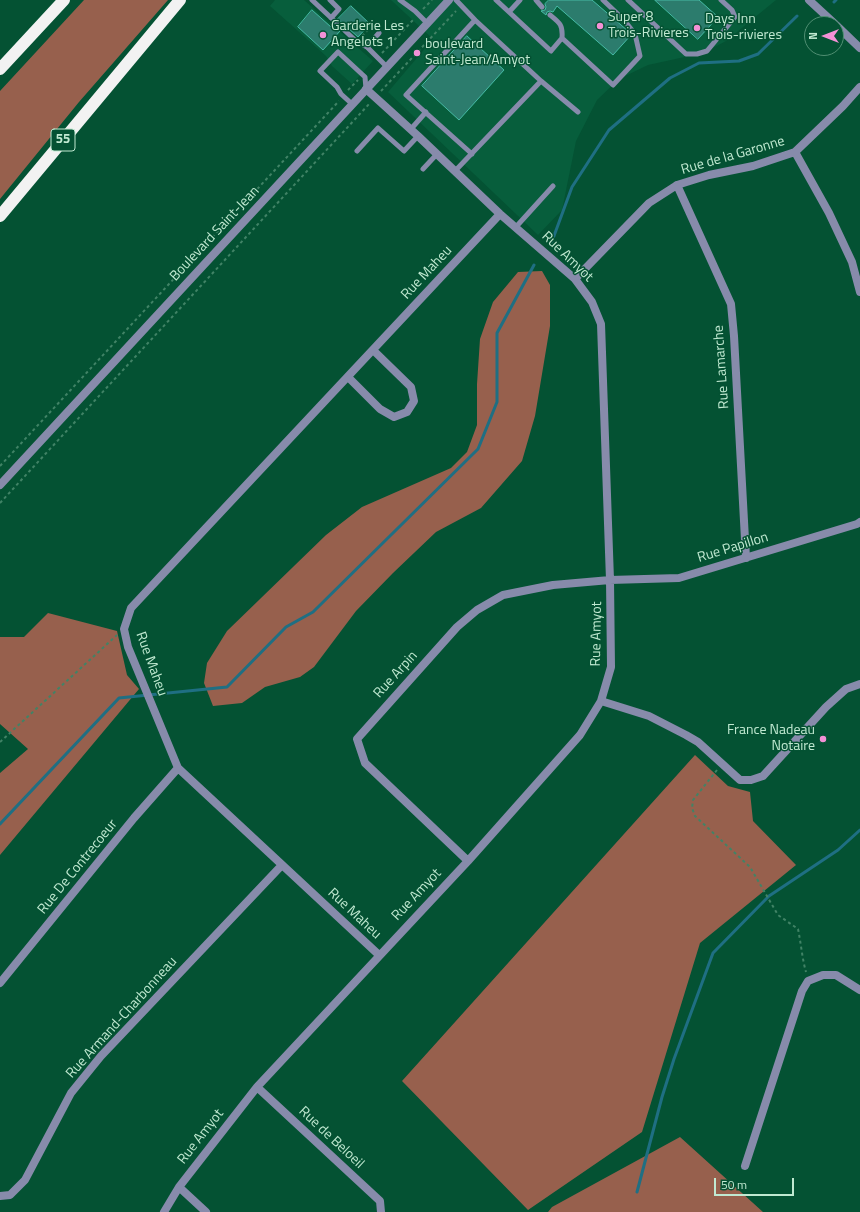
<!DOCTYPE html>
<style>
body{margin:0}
#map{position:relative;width:860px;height:1212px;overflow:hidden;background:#045233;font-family:"Titillium Web",sans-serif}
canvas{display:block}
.north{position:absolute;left:804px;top:16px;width:40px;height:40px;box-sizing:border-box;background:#045233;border:1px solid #4f8e72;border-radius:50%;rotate:270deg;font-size:11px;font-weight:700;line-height:16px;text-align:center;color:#c0e9d1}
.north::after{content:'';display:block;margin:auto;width:14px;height:18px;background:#f391d6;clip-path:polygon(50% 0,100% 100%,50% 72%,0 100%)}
.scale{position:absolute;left:714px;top:1178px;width:80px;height:18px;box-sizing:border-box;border:2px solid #c0e9d1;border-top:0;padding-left:5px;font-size:12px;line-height:14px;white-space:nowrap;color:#c0e9d1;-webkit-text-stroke:3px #045233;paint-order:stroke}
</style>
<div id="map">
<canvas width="860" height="1212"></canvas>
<div class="north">N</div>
<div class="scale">50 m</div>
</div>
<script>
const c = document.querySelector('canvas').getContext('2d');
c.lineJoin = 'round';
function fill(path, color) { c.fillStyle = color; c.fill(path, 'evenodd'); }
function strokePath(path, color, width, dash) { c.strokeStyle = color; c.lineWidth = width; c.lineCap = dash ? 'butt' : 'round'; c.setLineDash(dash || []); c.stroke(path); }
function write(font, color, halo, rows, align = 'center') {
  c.font = font + ' "Titillium Web",sans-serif'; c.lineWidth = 3; c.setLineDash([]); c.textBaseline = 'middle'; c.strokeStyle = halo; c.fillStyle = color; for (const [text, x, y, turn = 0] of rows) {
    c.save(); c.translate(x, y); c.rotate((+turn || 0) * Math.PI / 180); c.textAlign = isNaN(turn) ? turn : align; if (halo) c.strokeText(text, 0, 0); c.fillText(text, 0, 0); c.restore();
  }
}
fill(new Path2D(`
 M275 0H304L373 61 352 84 332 66 326 56 270 6Z
 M391 0H776L726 41 703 53 648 65 619 79 597 100 576 141 562 210 538 235 388 92 433 39Z`), '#075e3c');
fill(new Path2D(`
 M84 0H168L79 102 0 199V91Z
 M542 271 550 285V326L535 416 522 461 481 508 436 532 393 573 356 611 314 667 300 677 265 687 242 703 213 706 204 683 207 663 227 631 326 535 362 507 451 468 467 452 477 425V384L480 339 493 302 518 272Z
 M48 613 117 631 127 675 139 689 0 855V773L28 749 0 724V637H24Z
 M695 755 728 786 750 792 753 821 796 865 700 943 642 1132 528 1210 402 1081Z
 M680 1137 763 1212H548L552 1207Z`), '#97604d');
strokePath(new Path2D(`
 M834 2 836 0
 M551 244 572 187 609 130 670 78 699 63 739 61 758 54 797 16
 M0 824 119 698 227 687 286 627 313 612 478 449 497 402V333L534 265
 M637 1192 662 1097 674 1059 713 953 769 896 838 850 860 830`), '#1f6f83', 3);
const building = new Path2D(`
 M549 0H592L628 31 631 35 613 55 557 6 553 12 550 11 547 12 546 15 541 11 545 10 546 7 545 4Z
 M655 0H699L718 17 698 39Z
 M351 6 370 24 358 37 338 19Z
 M312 10 331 27 333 25 340 31 323 50 298 27Z
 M467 36 504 70 459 120 422 86Z`);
fill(building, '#2c7c6d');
strokePath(building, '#46baa5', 1);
strokePath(new Path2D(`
 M423 9 432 0
 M362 36 372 26 374 29
 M382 53 413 20
 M348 90 358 80
 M381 91 456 11
 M0 466 339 101
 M0 503 370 103
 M0 742 117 635
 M717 770 693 800 692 808 695 816 750 867 778 915 798 929C801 943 802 958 806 972`), '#418366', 2, [3, 3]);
strokePath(new Path2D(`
 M312 0 356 41 367 47
 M330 0 339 9 331 18
 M400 0 415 11 427 23
 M456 0 475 20
 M496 0 509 12
 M520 0 509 12 551 51 562 38 613 85 640 56 635 34 624 20 603 0
 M536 0 542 7
 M628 0 686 54H697L707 51 735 17 732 10 721 0
 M550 15C560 23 563 25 562 38
 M379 33 367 47 387 67
 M541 81 578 112
 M352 104 341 94 337 87 320 71 338 52 365 77 366 89
 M411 129 426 112
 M357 151 378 128 404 151 418 136
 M423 169 437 154
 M455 171 541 81 475 20 406 95 472 154
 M515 228 553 186`), '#878bab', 5);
strokePath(new Path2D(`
 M809 0 835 24
 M836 25 860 48
 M795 152 829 213 852 262 860 292
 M677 185 731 304 734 336 746 558
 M575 279 649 203 677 185 709 175 753 166 795 152 843 106 860 87
 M348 377 380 409 394 417 407 412 414 401 411 387 373 350
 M601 701 649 716 686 735 698 742 740 780H751L763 776 826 707 846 689 860 684
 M468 861 365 763 357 739 457 627 477 610 503 595 553 585 610 580 679 578 857 524 860 522
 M379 955 178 768 128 647 124 629 131 608 500 214
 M0 983 134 818 178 768
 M257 1087 380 1201 381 1212
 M745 1166 802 991 808 981 823 975H836L860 990
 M179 1187 206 1212
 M0 1196 10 1195 25 1180 71 1093 101 1056 282 865
 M164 1212 179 1187 257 1087 468 861 580 735 601 701 611 667 610 580 601 324 592 302 575 279 500 214 418 136 366 89`), '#878bab', 8);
strokePath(new Path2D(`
 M0 485 449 0`), '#878bab', 8);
strokePath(new Path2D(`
 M0 69 64 0
 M0 216 180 0`), '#f2f2f2', 12);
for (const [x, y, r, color] of [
 [600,26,4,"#f391d6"],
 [697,28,4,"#f391d6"],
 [323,35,4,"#f391d6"],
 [417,53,4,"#f391d6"],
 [823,739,4,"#f391d6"]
]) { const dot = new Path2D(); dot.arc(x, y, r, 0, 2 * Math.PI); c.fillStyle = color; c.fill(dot); strokePath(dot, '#045233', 1.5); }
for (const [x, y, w] of [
 [63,140,24]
]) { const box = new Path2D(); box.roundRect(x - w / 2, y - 11, w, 22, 3); c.fillStyle = '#045233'; c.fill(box); strokePath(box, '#c0e9d1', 1); }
write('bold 13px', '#c0e9d1', null, [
 ["55",63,140]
]);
write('14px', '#c0e9d1', '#045233', [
 ["Super 8",608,18],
 ["Trois-Rivieres",608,34],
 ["Days Inn",705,20],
 ["Trois-rivieres",705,36],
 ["Garderie Les",331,27],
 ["Angelots 1",331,43],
 ["boulevard",425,45],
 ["Saint-Jean/Amyot",425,61],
 ["France Nadeau",815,731,"right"],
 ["Notaire",815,747,"right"]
], 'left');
write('14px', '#c0e9d1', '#045233', [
 ["Rue de la Garonne",733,156,-16],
 ["Boulevard Saint-Jean",215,234,-47],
 ["Rue Amyot",567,257,44],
 ["Rue Maheu",427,273,-47],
 ["Rue Lamarche",722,367,-94],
 ["Rue Papillon",733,548,-17],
 ["Rue Amyot",597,634,-89],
 ["Rue Maheu",151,664,70],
 ["Rue Arpin",396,675,-48],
 ["Rue De Contrecoeur",78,867,-51],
 ["Rue Amyot",417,895,-47],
 ["Rue Maheu",354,914,43],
 ["Rue Armand-Charbonneau",122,1018,-48],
 ["Rue Amyot",201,1137,-52],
 ["Rue de Beloeil",331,1138,43]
]);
</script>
